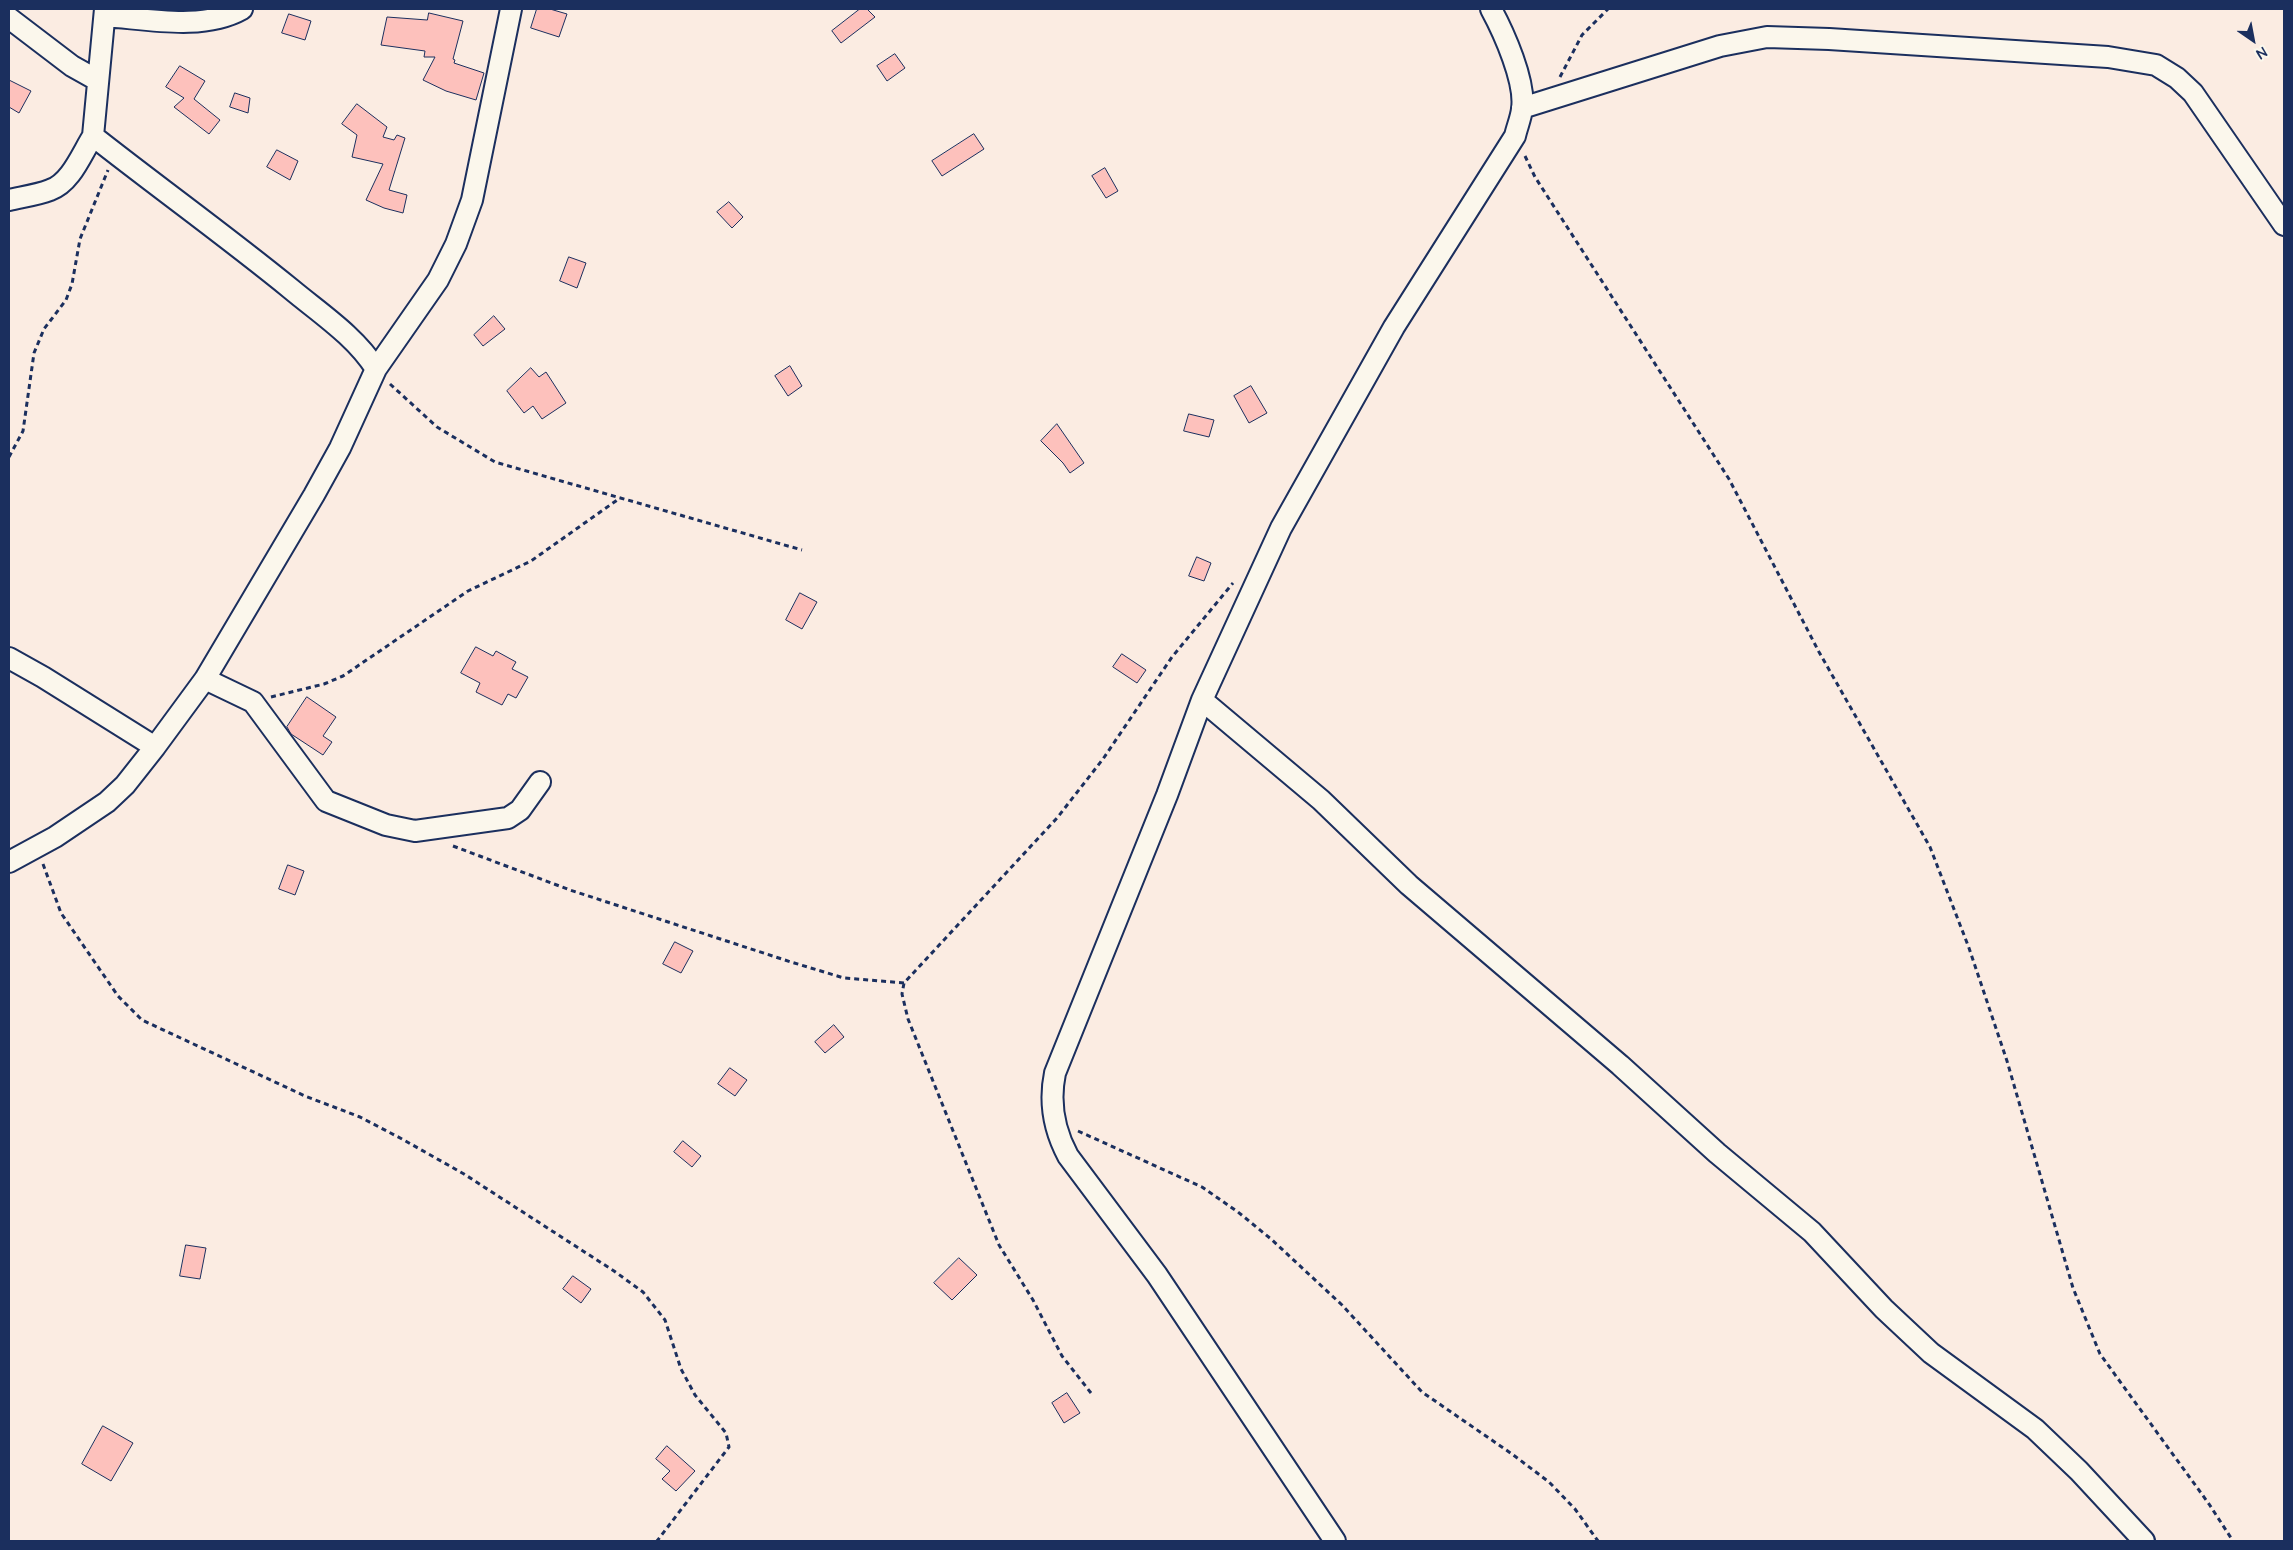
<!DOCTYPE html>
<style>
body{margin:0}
#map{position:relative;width:2293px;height:1550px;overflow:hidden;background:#fbece2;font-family:"Architects Daughter",sans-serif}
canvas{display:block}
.frame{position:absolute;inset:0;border:10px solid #1b2f5e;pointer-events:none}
.north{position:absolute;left:2228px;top:15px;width:50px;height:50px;-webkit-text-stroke:4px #fbf7ec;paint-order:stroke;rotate:147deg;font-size:14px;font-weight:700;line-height:20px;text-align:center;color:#1b2f5e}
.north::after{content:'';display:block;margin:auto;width:18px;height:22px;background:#1b2f5e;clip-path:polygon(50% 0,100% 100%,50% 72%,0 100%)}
</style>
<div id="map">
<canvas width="2293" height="1550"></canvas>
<div class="frame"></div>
<div class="north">N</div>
</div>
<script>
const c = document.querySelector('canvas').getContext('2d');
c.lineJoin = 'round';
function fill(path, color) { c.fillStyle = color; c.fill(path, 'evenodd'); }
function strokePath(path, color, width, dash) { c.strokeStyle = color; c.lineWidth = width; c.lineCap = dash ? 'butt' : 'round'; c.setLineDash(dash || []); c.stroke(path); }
const building = new Path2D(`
 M537 9H550L567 14 559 37 531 28Z
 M860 9H867L875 17 841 43 832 31Z
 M429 13 463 21 453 59 455 60 454 63 484 73 476 100 446 91 423 80 435 57H424L425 51 381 45 387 17 427 20Z
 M289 14 311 21 305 40 282 33Z
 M895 54 905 68 887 81 877 66Z
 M180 66 205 81 194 99 220 120 209 134 174 107 184 98 166 87Z
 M9 80 31 91 19 113 9 107Z
 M235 93 250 98 248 113 230 107Z
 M357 104 387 127 383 137 394 140 397 135 405 138 389 190 407 195 403 213 384 208 366 200 383 164 352 157 357 135 342 124Z
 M974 134 984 149 942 176 932 161Z
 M277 150 298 161 290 180 267 167Z
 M1105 168 1118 191 1106 198 1092 176Z
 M729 202 743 217 732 228 717 212Z
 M569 257 586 263 577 288 560 281Z
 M494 316 505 329 483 346 474 335Z
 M790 366 802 386 788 396 775 376Z
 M531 368 539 377 546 372 566 403 542 419 533 406 524 413 507 391Z
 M1251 386 1267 413 1249 423 1234 396Z
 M1189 414 1214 420 1209 437 1184 431Z
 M1057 424 1084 463 1070 473 1063 463 1041 441Z
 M1197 557 1211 563 1204 581 1189 576Z
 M800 593 817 602 802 629 786 620Z
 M476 647 493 656 496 651 516 662 512 669 528 677 516 698 508 694 502 705 476 692 480 683 461 673Z
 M1122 654 1146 670 1137 683 1113 667Z
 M307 697 336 717 323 736 332 742 323 755 291 734 287 727Z
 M288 865 304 871 295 895 279 889Z
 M675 942 693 951 681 973 663 964Z
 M834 1025 844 1037 825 1053 815 1042Z
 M730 1068 747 1080 735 1096 718 1084Z
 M683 1141 701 1156 692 1167 674 1152Z
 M186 1245 206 1248 200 1279 180 1276Z
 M959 1258 977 1275 952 1300 934 1283Z
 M573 1276 591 1289 581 1303 563 1289Z
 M1067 1393 1080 1413 1064 1423 1052 1403Z
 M103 1426 133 1443 111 1481 82 1464Z
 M667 1446 695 1471 676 1491 662 1479 670 1471 656 1459Z`);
fill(building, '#fdc1bc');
strokePath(building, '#1b2f5e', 1);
const street = new Path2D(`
 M105 16C148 19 203 31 242 9
 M9 18 72 66 97 80
 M1522 108 1720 46 1767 37 1829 39 2108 57 2156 65 2177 78 2193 93 2284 225
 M9 200C22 197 37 195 50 190 71 183 82 153 93 136
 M376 369 438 280 456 244 472 200 511 9
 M9 658 43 677 155 747
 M205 679 253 702 326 801 386 825 415 831 508 818 520 810 540 782
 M1202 700 1321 800 1409 885 1620 1065 1717 1153 1812 1232 1884 1309 1931 1353 2035 1429 2079 1471 2144 1541
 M9 862 55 837 107 802 125 785 155 747 205 679 314 495 340 448 376 369C355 336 321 314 291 289 226 236 159 188 93 136L105 9
 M1335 1541 1157 1275 1068 1156C1054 1130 1049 1102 1055 1073L1167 795 1202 700 1281 528 1394 327 1515 136C1517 127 1521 118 1522 109 1526 82 1504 33 1491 9`);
strokePath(street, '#1b2f5e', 24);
strokePath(new Path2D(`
 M1560 77 1582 35 1608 9
 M1525 156 1535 177 1729 479 1819 652 1930 847 1969 948 2007 1061 2073 1288 2100 1354 2209 1504 2233 1541
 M390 384 437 427 495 462 802 550
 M9 457 23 431 34 353 44 329 66 300 72 284 80 239 108 170
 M271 697 324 684 343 676 468 591 531 561 620 498
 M453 846 570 890 791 962 844 978 904 983
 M43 864 61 913 118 996 142 1020 305 1096 360 1117 402 1139 464 1174 614 1271 643 1292 665 1320 681 1369 695 1395 726 1433 729 1447 657 1541
 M1078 1131 1202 1187 1238 1212 1271 1239 1342 1305 1422 1392 1512 1454 1549 1482 1575 1509 1598 1541
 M1091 1393 1062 1356 1033 1300 999 1245 908 1019 902 994 904 983 1057 818 1103 759 1172 657 1233 583`), '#1b2f5e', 3, [5, 4]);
strokePath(street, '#fbf7ec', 20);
</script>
